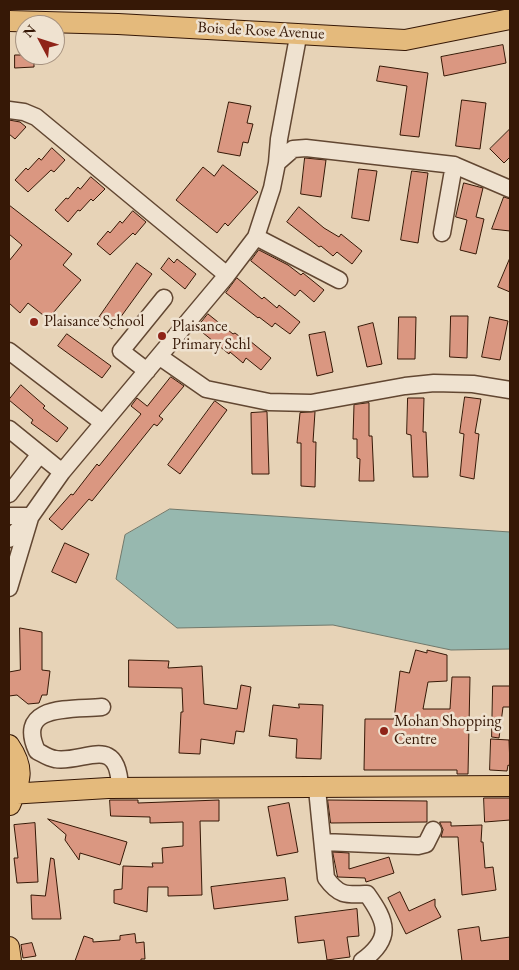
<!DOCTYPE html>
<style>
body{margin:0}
#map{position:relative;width:519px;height:970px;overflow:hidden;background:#e7d3b7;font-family:"EB Garamond",serif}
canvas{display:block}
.frame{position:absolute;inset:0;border:10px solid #361806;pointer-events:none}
.north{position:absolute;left:15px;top:15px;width:50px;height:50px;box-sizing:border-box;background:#efe2d0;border:1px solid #a5917f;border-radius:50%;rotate:310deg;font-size:14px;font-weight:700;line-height:20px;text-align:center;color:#361806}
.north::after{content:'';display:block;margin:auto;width:18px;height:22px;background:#8f2418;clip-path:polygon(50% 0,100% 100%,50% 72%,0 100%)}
</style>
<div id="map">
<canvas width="519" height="970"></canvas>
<div class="frame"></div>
<div class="north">N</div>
</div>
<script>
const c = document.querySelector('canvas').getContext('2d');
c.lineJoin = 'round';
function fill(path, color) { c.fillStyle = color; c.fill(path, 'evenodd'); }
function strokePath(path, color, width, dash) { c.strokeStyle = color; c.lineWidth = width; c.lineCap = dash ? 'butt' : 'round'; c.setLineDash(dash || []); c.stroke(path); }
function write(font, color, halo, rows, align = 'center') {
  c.font = font + ' "EB Garamond",serif'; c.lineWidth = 5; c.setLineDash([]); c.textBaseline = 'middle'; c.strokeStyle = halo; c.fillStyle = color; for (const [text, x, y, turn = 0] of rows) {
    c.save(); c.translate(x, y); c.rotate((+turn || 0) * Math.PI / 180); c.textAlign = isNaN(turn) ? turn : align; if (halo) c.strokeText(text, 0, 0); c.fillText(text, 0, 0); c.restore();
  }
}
const water = new Path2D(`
 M170 509 510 532V649L451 650 333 625 177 628 116 579 125 535Z`);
fill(water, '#97b8af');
strokePath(water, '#70786b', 1);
const building = new Path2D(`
 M503 45 506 63 444 76 441 57Z
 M15 55H34V67L15 68Z
 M380 66 428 73 419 137 400 135 407 86 377 81Z
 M462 100 486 103 480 149 456 146Z
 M229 102 251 106 247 123 253 124 248 143 243 142 240 156 218 152Z
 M9 120 20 122 26 127 15 139 9 134Z
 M510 129V157L504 163 490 149Z
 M52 148 65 160 54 172 51 170 28 192 15 180 26 168 28 170 39 158 41 160Z
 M305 158 326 160 321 197 301 194Z
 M223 165 258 192 228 226 225 223 217 233 176 200 203 167 214 176Z
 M359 169 377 171 369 221 352 218Z
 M412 171 428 173 418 243 401 240Z
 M91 177 105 189 93 201 91 199 80 211 78 210 68 222 55 210 66 198 68 199 78 187 80 189Z
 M464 183 483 188 476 217 484 219 476 254 460 250 467 220 456 217Z
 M504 197 510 199V231L492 229Z
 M9 205 72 254 63 265 81 280 48 319 28 303 20 313 9 303V261L22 245 9 234Z
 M299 207 324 228 339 237 341 234 362 251 352 264 337 252 333 256 321 246 319 247 287 222Z
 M133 211 146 222 135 235 133 233 110 255 97 244 108 231 110 233 120 221 122 223Z
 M259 250 288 265 301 275 303 273 324 290 314 302 300 290 295 296 251 261Z
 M169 258 174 263 177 259 196 274 185 289 161 269Z
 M510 258V292L498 287Z
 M137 263 152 274 112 329 98 319Z
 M237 278 262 299 264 297 277 308 279 305 300 322 290 334 275 323 272 327 259 317 258 318 226 293Z
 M208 314 233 334 235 333 248 343 250 341 271 358 261 370 246 358 243 363 230 352 229 354 197 328Z
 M451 316H468L467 358 450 357Z
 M399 317H416L415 359H398Z
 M490 317 508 321 500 360 482 357Z
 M373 323 382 364 367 367 358 327Z
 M325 332 333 372 317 376 309 335Z
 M67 334 111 366 102 378 58 346Z
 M171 377 184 386 159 416 163 419 157 426 154 424 92 501 89 499 62 530 49 519 71 494 73 495 97 464 99 466 141 414 131 406 137 398 147 406Z
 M21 385 45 406 43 408 68 428 57 442 31 423 33 420 9 400Z
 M465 397 481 399 475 433 479 434 474 479 460 476 464 434 460 433Z
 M408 398H424L423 432H426L428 477H413L411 435 407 434Z
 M215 401 227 410 180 474 168 465Z
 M369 403V436H372L374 481H359L360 459 357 458V439H353L354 405Z
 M267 412 269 474H252L251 413Z
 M315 412 313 442H316L315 487 301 486V443H297L300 413Z
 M65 543 89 554 76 583 52 572Z
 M20 628 42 632V670L50 671 47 695H42L39 703 28 704 17 695 9 696V672L20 670Z
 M416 650 427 653V650L447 655V681L428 682 423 709H450L452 677H470L468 774H457V770H364L365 719H394L400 671 409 673Z
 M129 660 169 661 168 668 202 666 204 704 237 709 241 685 251 687 244 732 236 731 234 744 201 739 200 754 179 753 181 712H183L182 688 129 687Z
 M493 686H510V707H503L499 738 492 737Z
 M299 704 323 705 321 759 296 758 297 739 269 736 273 705 299 708Z
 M491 739 509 740 510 766 508 765 507 771 490 770Z
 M484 798H510V820L485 822Z
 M110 800H138V803L219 800V821H200L202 895 168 896V887H148L147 912 114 903V890L122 889 123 866 153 867 152 863H163L162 848 183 846V822L150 823V817L111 816Z
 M328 800 427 801V822L331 823Z
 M289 803 298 852 277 856 268 807Z
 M48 819 127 842 120 865 80 853 79 860 65 840 66 835Z
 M440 822H451V826L482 825 481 842H483L485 868 493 867 496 890 462 895 458 837H441L443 830Z
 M35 823 38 882 17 883 14 858H18L14 825Z
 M333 852 349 853V869L389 857 394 873 366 882 365 878 338 877Z
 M51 858 54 859 61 919H32L31 895 45 896Z
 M285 878 288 900 214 909 211 887Z
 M400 892 409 911 435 899V906L441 917 406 934 388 898Z
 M357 909 359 936 347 937 350 957 327 960 324 940 298 943 295 917Z
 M479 927 481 941 510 937V961H462L458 930Z
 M135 934 136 943 144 942 145 959H141V961H75L84 936 93 939V942L120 940V936Z
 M32 943 36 956 23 958 21 945Z`);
fill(building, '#da9781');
strokePath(building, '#361806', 1);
const minor = new Path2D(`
 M9 110 24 112 36 117 227 275
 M277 163 279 139 298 37
 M442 233 454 165
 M256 237 339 280
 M9 351 103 423
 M160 357 206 389 269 402 311 403 405 386 434 383 473 384 510 390
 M147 371 121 351 164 298
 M9 429 62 472
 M9 494 40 454
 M9 516H31
 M9 539 31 516 62 472 227 275 256 237 272 188 277 163 293 149 306 148 454 165 510 189
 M9 588 30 518
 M102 707C73 710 15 703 37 751 43 754 48 758 55 759 84 764 118 732 120 788
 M317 789 326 878C339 896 346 895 367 894 387 922 393 938 362 961
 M323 842 418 846 426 844 433 830`);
const major = new Path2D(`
 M9 21 118 24 405 40 510 19
 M9 745C25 768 21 780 10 805
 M9 794 108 788 510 786
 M9 947 11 961`);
strokePath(minor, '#624732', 19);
strokePath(major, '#361806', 22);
strokePath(minor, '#efe2d0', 16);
strokePath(major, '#e4ba7c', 20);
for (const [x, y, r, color] of [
 [34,322,5,"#8f2418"],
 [162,336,5,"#8f2418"],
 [384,731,5,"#8f2418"]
]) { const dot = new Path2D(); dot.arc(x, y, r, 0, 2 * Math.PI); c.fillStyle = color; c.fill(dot); strokePath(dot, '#efe2d0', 2); }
write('16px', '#361806', '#efe2d0', [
 ["Bois de Rose Avenue",261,31,3]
]);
write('16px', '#361806', '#efe2d0', [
 ["Plaisance School",44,322],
 ["Plaisance",172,327],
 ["Primary Schl",172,345],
 ["Mohan Shopping",394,722],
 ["Centre",394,740]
], 'left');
</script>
